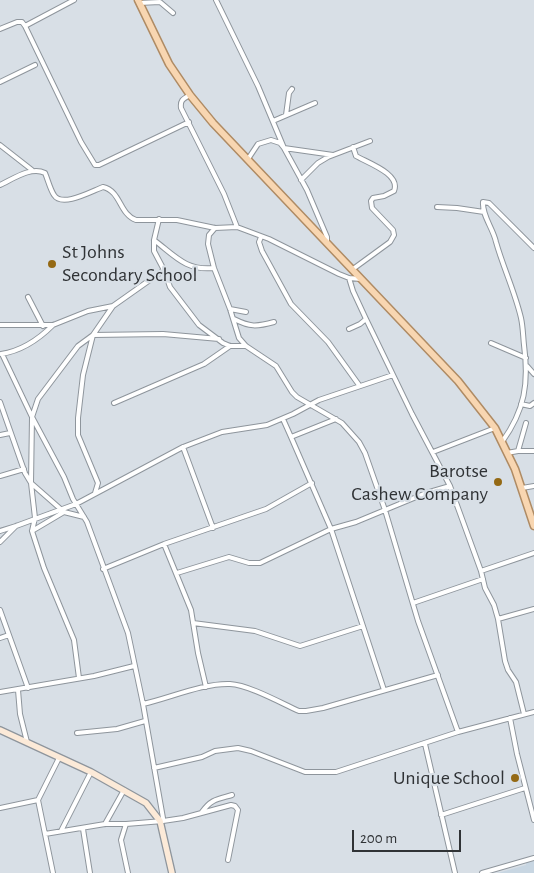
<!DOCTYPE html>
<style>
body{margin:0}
#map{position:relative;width:534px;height:873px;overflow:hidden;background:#d8dfe6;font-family:"Alegreya Sans",sans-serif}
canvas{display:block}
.scale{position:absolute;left:352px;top:830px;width:109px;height:22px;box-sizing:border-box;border:2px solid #303336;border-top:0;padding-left:6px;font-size:15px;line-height:18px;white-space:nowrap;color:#303336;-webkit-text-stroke:4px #d8dfe6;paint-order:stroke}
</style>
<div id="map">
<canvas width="534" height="873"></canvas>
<div class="scale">200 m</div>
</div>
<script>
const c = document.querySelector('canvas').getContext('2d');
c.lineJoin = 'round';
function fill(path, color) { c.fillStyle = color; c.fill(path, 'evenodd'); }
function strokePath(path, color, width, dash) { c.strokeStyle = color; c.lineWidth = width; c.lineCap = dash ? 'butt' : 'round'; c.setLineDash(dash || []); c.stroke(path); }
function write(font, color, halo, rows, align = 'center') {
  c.font = font + ' "Alegreya Sans",sans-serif'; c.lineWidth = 4.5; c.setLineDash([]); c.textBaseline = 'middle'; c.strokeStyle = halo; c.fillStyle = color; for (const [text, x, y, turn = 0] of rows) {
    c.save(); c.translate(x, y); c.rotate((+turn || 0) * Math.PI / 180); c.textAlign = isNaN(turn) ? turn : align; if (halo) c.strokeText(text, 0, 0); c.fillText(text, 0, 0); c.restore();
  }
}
fill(new Path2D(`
 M534 861V873H498L526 865V862Z`), '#c8d6e2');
const minor = new Path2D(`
 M216 0 258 86 284 148 307 190 327 237V242
 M139 3 160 2 173 13
 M25 26 74 0
 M0 29 17 22H22L25 26 81 142 95 165H99L189 122
 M0 82 35 65
 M190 95C183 99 180 100 181 108L224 194 237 227
 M286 115 289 93 292 89
 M273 121 315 103
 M0 145 32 170
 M353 147 356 156C368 163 401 174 394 191L384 196 373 198 371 201 372 208 393 230 394 235 390 242 353 269
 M248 159 258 144 271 140 280 143 284 148 333 155
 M301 180 318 163 328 157 370 141
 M0 185C13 179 31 166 45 173 48 180 50 189 54 195 62 208 92 191 103 187 121 191 119 214 136 220H177L215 228 237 227 269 239 339 274 349 278 361 279
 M437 207 457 208 484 212
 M159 219 154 240V251L164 270 170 287 199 325 223 343 230 346H246
 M215 228 209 235 208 244 214 268 230 309 239 338 246 346 276 366 292 392 297 397 342 423 359 442 365 453 385 510 418 621 458 732
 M261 237 259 242 262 251 291 304 328 342 359 385
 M154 240C175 256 186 271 214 268
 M349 278 353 291 366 319 412 414 450 486 481 571 485 588 494 605 498 619 505 661 508 670 516 682 524 714
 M28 297 43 326
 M230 309 246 312
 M234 319C250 327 256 327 274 322
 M0 325H53L88 311 113 306
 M349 329 360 324 366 319
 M491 343 526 358
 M1 354C21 351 39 339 53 325
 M2 354 32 417 64 477 73 499 87 522 128 633 143 704 163 818V821L126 824H105L45 834
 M527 366 534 374
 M0 402 25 473 31 483 35 518 32 531 44 568 74 640 79 678
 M114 403 204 364 230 346
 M521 404 530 406 534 403
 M283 419 291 437
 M336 419 291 437 331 529 384 690
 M0 435 10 433
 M502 442C525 410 529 383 524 345 523 336 523 327 521 318 515 292 503 267 496 242 493 228 482 216 483 202L489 203 534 248
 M183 447 213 528
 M518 451 526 423
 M433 452 495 428
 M507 453 518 451H534
 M0 476 24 469
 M522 488 534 486
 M95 493 98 483 78 435V418L83 375 93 335 113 306 164 270
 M84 517 64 512 31 483 32 417 38 399 78 346 93 335 163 334 219 339
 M0 531 16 526 76 504 183 447 222 432 267 425 293 414 319 400 393 375
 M32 531 64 512
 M0 542 16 526
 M164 544 191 610 198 653 206 687
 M103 569 164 544 266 509 312 483
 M481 571 534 553
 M177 573 229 557 249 563H260L331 529 356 522 426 493 450 486
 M413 603 483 579
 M0 610 28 688
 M498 619 534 609
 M193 623 255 631 300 646 363 626
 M0 638 9 635
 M18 690 20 714 27 742
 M0 692 94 676 134 666
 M143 704C170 698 203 683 230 684 249 685 281 703 299 711H306L323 708 438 675
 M510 718 517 754 534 820
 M77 733 117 729 145 721
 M425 744 455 873
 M154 768 202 757 215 751 238 748 251 751 305 772H336L458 732 534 712
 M38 800 53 873
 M0 808 38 800 59 758
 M202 812C211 799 218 799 232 795
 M441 815 525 788
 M163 821 183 818 231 805 235 806 238 810 228 860
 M105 824 124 790
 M126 824 121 840 128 873
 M83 829 90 873
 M61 831 91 772
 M482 873 534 858`);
const secondary = new Path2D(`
 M0 730 91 772 146 803 160 821 172 873`);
const primary = new Path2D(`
 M138 0 169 64 190 95 213 123 458 381 495 428 515 469 534 526`);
strokePath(minor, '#8e959c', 6);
strokePath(secondary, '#8e959c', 8);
strokePath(primary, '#af8b64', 9);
strokePath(minor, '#fff', 4);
strokePath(secondary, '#fcead8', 5.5);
strokePath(primary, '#f8d6b1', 6);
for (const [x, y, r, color] of [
 [52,264,5,"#946914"],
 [498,482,5,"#946914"],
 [515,778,5,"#946914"]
]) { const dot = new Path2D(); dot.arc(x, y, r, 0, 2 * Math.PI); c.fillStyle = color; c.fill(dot); strokePath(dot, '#d8dfe6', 2); }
write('20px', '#303336', '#d8dfe6', [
 ["St Johns",62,252,"left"],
 ["Secondary School",62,275,"left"],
 ["Barotse",488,471],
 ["Cashew Company",488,494],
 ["Unique School",505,778]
], 'right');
</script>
